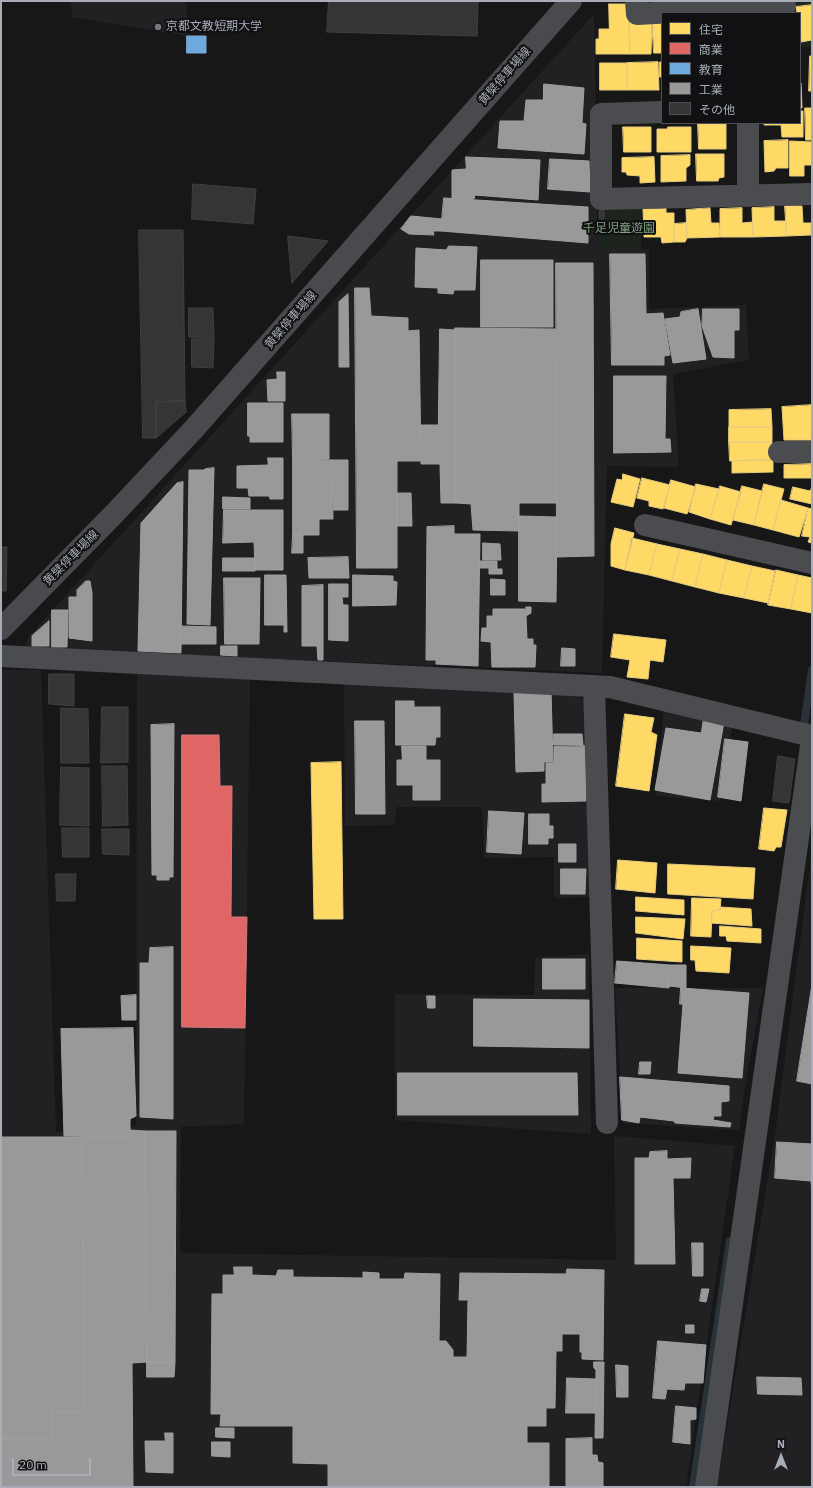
<!DOCTYPE html>
<meta charset="utf-8">
<style>
body{margin:0}
#map{position:relative;width:813px;height:1488px;overflow:hidden;background:#171717;font-family:"IBM Plex Sans","Noto Sans JP",sans-serif}
canvas{display:block}
.frame{position:absolute;inset:0;border:2px solid #a8adb8;pointer-events:none}
.legend{position:absolute;left:661px;top:12px;width:140px;height:112px;box-sizing:border-box;background:#111113;border:1px solid #4d4f55;margin:0;padding:5px 7px;list-style:none;font-size:12px;color:#a8adb8}
.legend li{display:flex;align-items:center;gap:8px;height:20px}
.legend b{width:20px;border:1px solid #4d4f55}
.north{position:absolute;left:761px;top:1436px;width:40px;height:40px;-webkit-text-stroke:3px #111113;paint-order:stroke;rotate:0deg;font-size:11px;font-weight:700;line-height:16px;text-align:center;color:#a8adb8}
.north::after{content:'';display:block;margin:auto;width:14px;height:18px;background:#a8adb8;clip-path:polygon(50% 0,100% 100%,50% 72%,0 100%)}
.scale{position:absolute;left:12px;top:1458px;width:79px;height:18px;box-sizing:border-box;border:2px solid #a8adb8;border-top:0;padding-left:5px;font-size:12px;line-height:14px;white-space:nowrap;color:#a8adb8;-webkit-text-stroke:3px #111113;paint-order:stroke}
</style>
<div id="map">
<canvas width="813" height="1488"></canvas>
<div class="frame"></div>
<ul class="legend">
<li><b style="height:11px;background:#ffd966"></b>住宅</li>
<li><b style="height:11px;background:#e06666"></b>商業</li>
<li><b style="height:11px;background:#6fa8dc"></b>教育</li>
<li><b style="height:11px;background:#999"></b>工業</li>
<li><b style="height:11px;background:#353536"></b>その他</li>
</ul>
<div class="north">N</div>
<div class="scale">20 m</div>
</div>
<script>
const c = document.querySelector('canvas').getContext('2d');
c.lineJoin = 'round';
function fill(path, color) { c.fillStyle = color; c.fill(path, 'evenodd'); }
function strokePath(path, color, width, dash) { c.strokeStyle = color; c.lineWidth = width; c.lineCap = dash ? 'butt' : 'round'; c.setLineDash(dash || []); c.stroke(path); }
function write(font, color, halo, rows, align = 'center') {
  c.font = font + ' "IBM Plex Sans","Noto Sans JP",sans-serif'; c.lineWidth = 4; c.setLineDash([]); c.textBaseline = 'middle'; c.strokeStyle = halo; c.fillStyle = color; for (const [text, x, y, turn = 0] of rows) {
    c.save(); c.translate(x, y); c.rotate((+turn || 0) * Math.PI / 180); c.textAlign = isNaN(turn) ? turn : align; if (halo) c.strokeText(text, 0, 0); c.fillText(text, 0, 0); c.restore();
  }
}
fill(new Path2D(`
 M71 1H186L187 36 72 17Z
 M594 14 598 250 649 249V309L746 305 749 360 673 374 679 467 607 466 602 673 24 648 29 636Z
 M1 670H41L56 1132 136 1126 137 670 250 676 244 1124 181 1127 180 1253 616 1260 614 1136 735 1146 686 1487H1Z
 M344 683 573 693 588 704 591 897 554 898V857L484 858 482 807H396L395 825 345 826Z
 M664 708 733 722 720 801 655 796Z
 M812 850V1487H717L775 1135Z
 M589 954 591 1134 395 1120V994L534 995 535 957Z
 M615 988H763L746 1081 739 1130 623 1123Z`), '#212123');
fill(new Path2D(`
 M784 1H812V47H800V13H784Z
 M598 207H641V250H598Z`), '#1d241e');
const homes = new Path2D(`
 M609 4H629L630 54H596V39H599V29H609Z
 M812 5V40L801 42 800 13H797L796 7Z
 M629 20H652L651 54H630Z
 M652 20H662V53H654Z
 M810 56H812V91H809Z
 M658 62 659 90H627V63Z
 M660 62H662V77H660Z
 M600 63H627V90H600Z
 M800 83H801L802 108H800Z
 M805 108H812V140H806Z
 M800 111H803V137H782L781 125H764V123H800Z
 M698 124H726V149H699Z
 M623 127H651V152H624Z
 M668 127H691V152H657V129H667Z
 M788 140V168H776L774 171 765 172 764 141Z
 M790 141 812 142V165H804V176H790Z
 M696 154H724V177L719 178 718 181H697Z
 M690 155V165L686 168V181L661 182V156Z
 M654 157 655 182 640 183V176L627 175 626 172H622V158Z
 M785 206H802L803 223H811V235L787 236Z
 M774 207V221H786L787 236 753 237 752 208Z
 M666 208V213H674V242L662 243 661 237H644L643 209Z
 M710 208 711 223H719L720 237 687 238 686 210Z
 M742 208V223L752 222 753 237H720V209Z
 M686 223 687 238 685 242H674V224Z
 M812 405V440H784L782 407Z
 M771 409 772 427H729V410Z
 M729 427H772V442H729Z
 M729 442H772L773 460 730 461Z
 M773 460V472L732 473V461Z
 M812 464V478H784V465Z
 M623 474 640 479 633 507 611 502 617 479 622 480Z
 M642 478 670 485 663 509 649 506V501L637 498Z
 M671 480 696 487 687 514 664 508Z
 M696 484 719 489 710 519 689 512Z
 M764 484 784 489 773 530 754 525Z
 M720 486 741 492 731 525 710 519Z
 M742 486 762 491 754 525 733 520Z
 M793 487 810 491 812 487V504L790 499Z
 M781 500 808 508 799 537 773 530Z
 M808 508 812 509V543L808 542 810 537 802 536Z
 M615 528 634 533 625 570 611 566V544Z
 M632 538 657 544 649 575 625 570Z
 M657 544 680 549 672 581 649 575Z
 M680 549 703 554 695 587 672 581Z
 M703 554 727 560 719 593 695 587Z
 M727 560 752 566 744 598 719 593Z
 M752 566 775 571 768 603 744 598Z
 M776 570 798 575 791 609 768 605Z
 M798 575 812 578V613L791 609Z
 M614 634 666 640 663 662 650 660 648 679 627 677 630 660 611 657Z
 M625 714 654 718 651 732 657 735 649 791 616 786Z
 M341 762 343 919H314L311 763Z
 M764 808 787 810 781 847H776L774 851 759 849Z
 M618 860 657 863 655 893 616 889Z
 M668 864 755 868 753 899 668 894Z
 M636 897 684 900V915L636 911Z
 M692 898 721 899 720 910 712 911 711 937 691 936Z
 M721 907 751 909 752 926 711 923 712 911 720 910Z
 M636 917 685 919 683 939 636 933Z
 M720 926 761 929V943L727 941 726 936H720Z
 M637 938 682 941V962L637 959Z
 M691 946 731 948 729 973 696 971 695 960H691Z`);
fill(homes, '#ffd966');
strokePath(homes, '#e5cc7f', 1);
const shops = new Path2D(`
 M182 735H219L220 786H232L231 917H247L245 1028 182 1027Z`);
fill(shops, '#e06666');
strokePath(shops, '#cf7b7f', 1);
const schools = new Path2D(`
 M187 36H206V53H187Z`);
fill(schools, '#6fa8dc');
strokePath(schools, '#80aad1', 1);
const industry = new Path2D(`
 M544 84 584 88 582 123 586 124 584 154 498 148 500 121H524L526 100H543Z
 M466 157 540 160 538 200 475 195 474 199 452 198V170L466 169Z
 M550 159 589 161 590 192 548 189Z
 M444 198 588 207V243L441 231Z
 M411 216 442 219 441 231H433L434 235 409 234 401 229Z
 M449 246 477 247 475 290H454L453 294 438 293V288L415 287 416 248 446 250Z
 M610 254H645L646 314 663 313 670 355 664 356V365H612Z
 M481 260H553V327H481Z
 M556 263H593L594 556 557 557Z
 M355 288H369L371 316 408 318V331L419 330 421 461H397V568H357Z
 M348 294 349 367H339V302Z
 M698 309 706 359 673 363 665 319 680 317 681 312Z
 M703 309H739V330H734V358L713 357 702 326Z
 M455 328 556 329 557 503H519V531L473 530 471 504 456 503Z
 M440 329 455 330 456 503H441L440 464H421V425H438Z
 M277 372H285V401H268L267 380 277 379Z
 M614 376H666L665 439H670L671 452 614 453Z
 M248 403H283V442H250V436H248Z
 M292 414H329V459H293Z
 M268 458H283V499H270L269 496H249L248 488H237V466L268 465Z
 M293 459 332 460 333 519H319V535H293Z
 M332 460H348V510H332Z
 M214 468 210 625 187 624 189 470H204L205 469Z
 M183 482 181 653 138 651 141 523 177 483Z
 M397 493H411L412 526H397Z
 M223 497 250 498V509H223Z
 M224 510H283V570H255L254 542 223 543Z
 M519 516 557 517 556 602 519 601Z
 M454 526V534H480L478 666 436 664V660H426L427 527Z
 M293 535H303V553H292Z
 M483 543 500 544 501 560H483Z
 M348 557 349 578H309L308 558Z
 M223 558H255V571H223Z
 M479 561H497V569H502V574H489V568H479Z
 M265 575H286L287 632H284V625H265Z
 M353 575 393 576V581L397 582 396 605 353 606Z
 M224 578H260L259 644H225Z
 M491 579 505 580V595H491Z
 M86 581H90L92 593V641L69 638V597H77V590Z
 M329 584H348V597H342L343 605H348V641L329 640Z
 M323 585V660H318L317 646H302V586Z
 M526 607H531V613L526 616 527 639H533V645H536L535 667H492L491 642 481 641 482 628H487V616H493V609H526Z
 M52 610H68L67 647H52Z
 M49 621V646H32V636Z
 M181 626 216 627V644H181Z
 M221 646H237V656L221 655Z
 M562 648 575 649V666H561Z
 M551 691 553 762H544V771L516 772 514 692Z
 M396 701H414V707H440V737H436L435 745H396Z
 M704 718 724 722 710 800 655 790 666 728 701 733Z
 M355 721H384L385 814H356Z
 M174 724 173 877H169V880H157V875H152L151 725Z
 M554 734H582L583 745H554Z
 M725 739 748 742 741 801 718 797Z
 M402 746H426V760H440V800H413V785H397V760H402Z
 M586 746V801L542 802V784H546V763H554V747Z
 M489 811 524 813 521 854 487 852Z
 M529 814H549V826H553V838H548V844H529Z
 M559 844H576V862H559Z
 M561 869H586L585 894H561Z
 M173 947V1119L140 1117V963H149L150 948Z
 M543 959H585V989H543Z
 M617 961 670 965 669 988 615 983Z
 M670 965H686V988L669 986Z
 M812 985V1084L797 1081Z
 M681 988 749 993 742 1078 678 1073 683 1004H680Z
 M136 995V1020H122L121 996Z
 M427 996H435V1008H428Z
 M474 999 589 1000V1048L474 1046Z
 M133 1028 136 1116 130 1119V1137L64 1136 61 1029Z
 M640 1062H651L650 1074H639Z
 M398 1073H577L578 1115H398Z
 M620 1077 729 1086V1101L721 1102V1116H714L713 1120 731 1123 730 1127 675 1123 674 1121 640 1117 639 1123 622 1120Z
 M130 1130 145 1131 147 1362 132 1363 133 1487H1V1438H52V1412H84L82 1137H130Z
 M145 1131H176L175 1362H147Z
 M1 1137H82L84 1412H52V1438H1Z
 M777 1142 812 1144V1193L811 1181 775 1178Z
 M667 1151V1159L691 1158 690 1178H673L675 1264H635V1158H649L650 1152Z
 M692 1243H703V1276H693Z
 M234 1267H252V1275L276 1276 278 1270H293V1277L363 1278V1272L379 1273V1279H404L405 1273 440 1274 439 1341H446L453 1350V1357H467L468 1300H459L460 1273 566 1274 567 1269 604 1270 603 1360 582 1359V1352H580V1334H562V1351H556L555 1408H546V1426H527V1443H549V1487H328V1464L293 1463V1426H220L221 1414H211L212 1294H223V1275H234Z
 M702 1289H709L706 1302 700 1301Z
 M686 1325H694V1333H686Z
 M658 1341 706 1345 703 1383H685L684 1390 667 1389 665 1399 653 1398Z
 M147 1362H175L174 1377H147Z
 M594 1362H604L603 1438H595L596 1370 594 1368Z
 M616 1365 628 1366V1397H617Z
 M757 1377 801 1378 802 1395 758 1394Z
 M567 1378 596 1379 595 1413H566Z
 M676 1406 696 1408V1419L690 1420V1444L673 1442Z
 M216 1428H234V1438L216 1437Z
 M165 1433H173V1473L146 1472 145 1441H165Z
 M592 1438V1455H597L598 1462 603 1463V1487H566V1439Z
 M212 1442H230V1457L212 1456Z`);
fill(industry, '#999');
strokePath(industry, '#9e9fa2', 1);
strokePath(new Path2D(`
 M803 732 812 670
 M693 1487 730 1241`), '#2a3239', 8);
const building = new Path2D(`
 M329 1H478L477 36 327 32Z
 M193 184 256 189 253 224 192 219Z
 M600 210H604V219H600Z
 M139 230H183L185 401 156 402V438H143Z
 M288 236 328 241 292 283Z
 M189 308H213L214 338 189 337Z
 M192 339H214L213 368 192 367Z
 M185 401 186 412 156 438V402Z
 M1 547H7L6 591H1Z
 M49 674H74V706L49 704Z
 M102 707H128V762L101 763Z
 M61 708 88 709 89 763H61Z
 M778 756 795 759 789 803 773 801Z
 M102 766H127L128 825 103 826Z
 M61 767 89 768V826L60 825Z
 M62 828H89V857H63Z
 M102 829H129V855L103 854Z
 M56 874H76L75 901H57Z`);
fill(building, '#353536');
strokePath(building, '#3f4043', 1);
strokePath(new Path2D(`
 M636 1 637 14 785 6
 M662 112 601 114V199L812 194
 M748 196V123
 M779 452H812
 M645 525 812 563
 M1 656 610 687 812 736
 M594 686 607 1123
 M706 1487 812 739`), '#4b4c50', 22);
strokePath(new Path2D(`
 M1 629 114 514 193 430 571 1`), '#4a4a4e', 22);
for (const [x, y, r, color] of [
 [158,27,4,"#757880"]
]) { const dot = new Path2D(); dot.arc(x, y, r, 0, 2 * Math.PI); c.fillStyle = color; c.fill(dot); strokePath(dot, '#111113', 1.5); }
write('12px', '#a8adb8', '#111113', [
 ["京都文教短期大学",166,27]
], 'left');
write('12px', '#a8adb8', '#111113', [
 ["黄檗停車場線",505,76,-49],
 ["黄檗停車場線",291,320,-49],
 ["黄檗停車場線",71,558,-45]
]);
write('12px', '#7fa381', '#111113', [
 ["千足児童遊園",619,229]
]);
</script>
